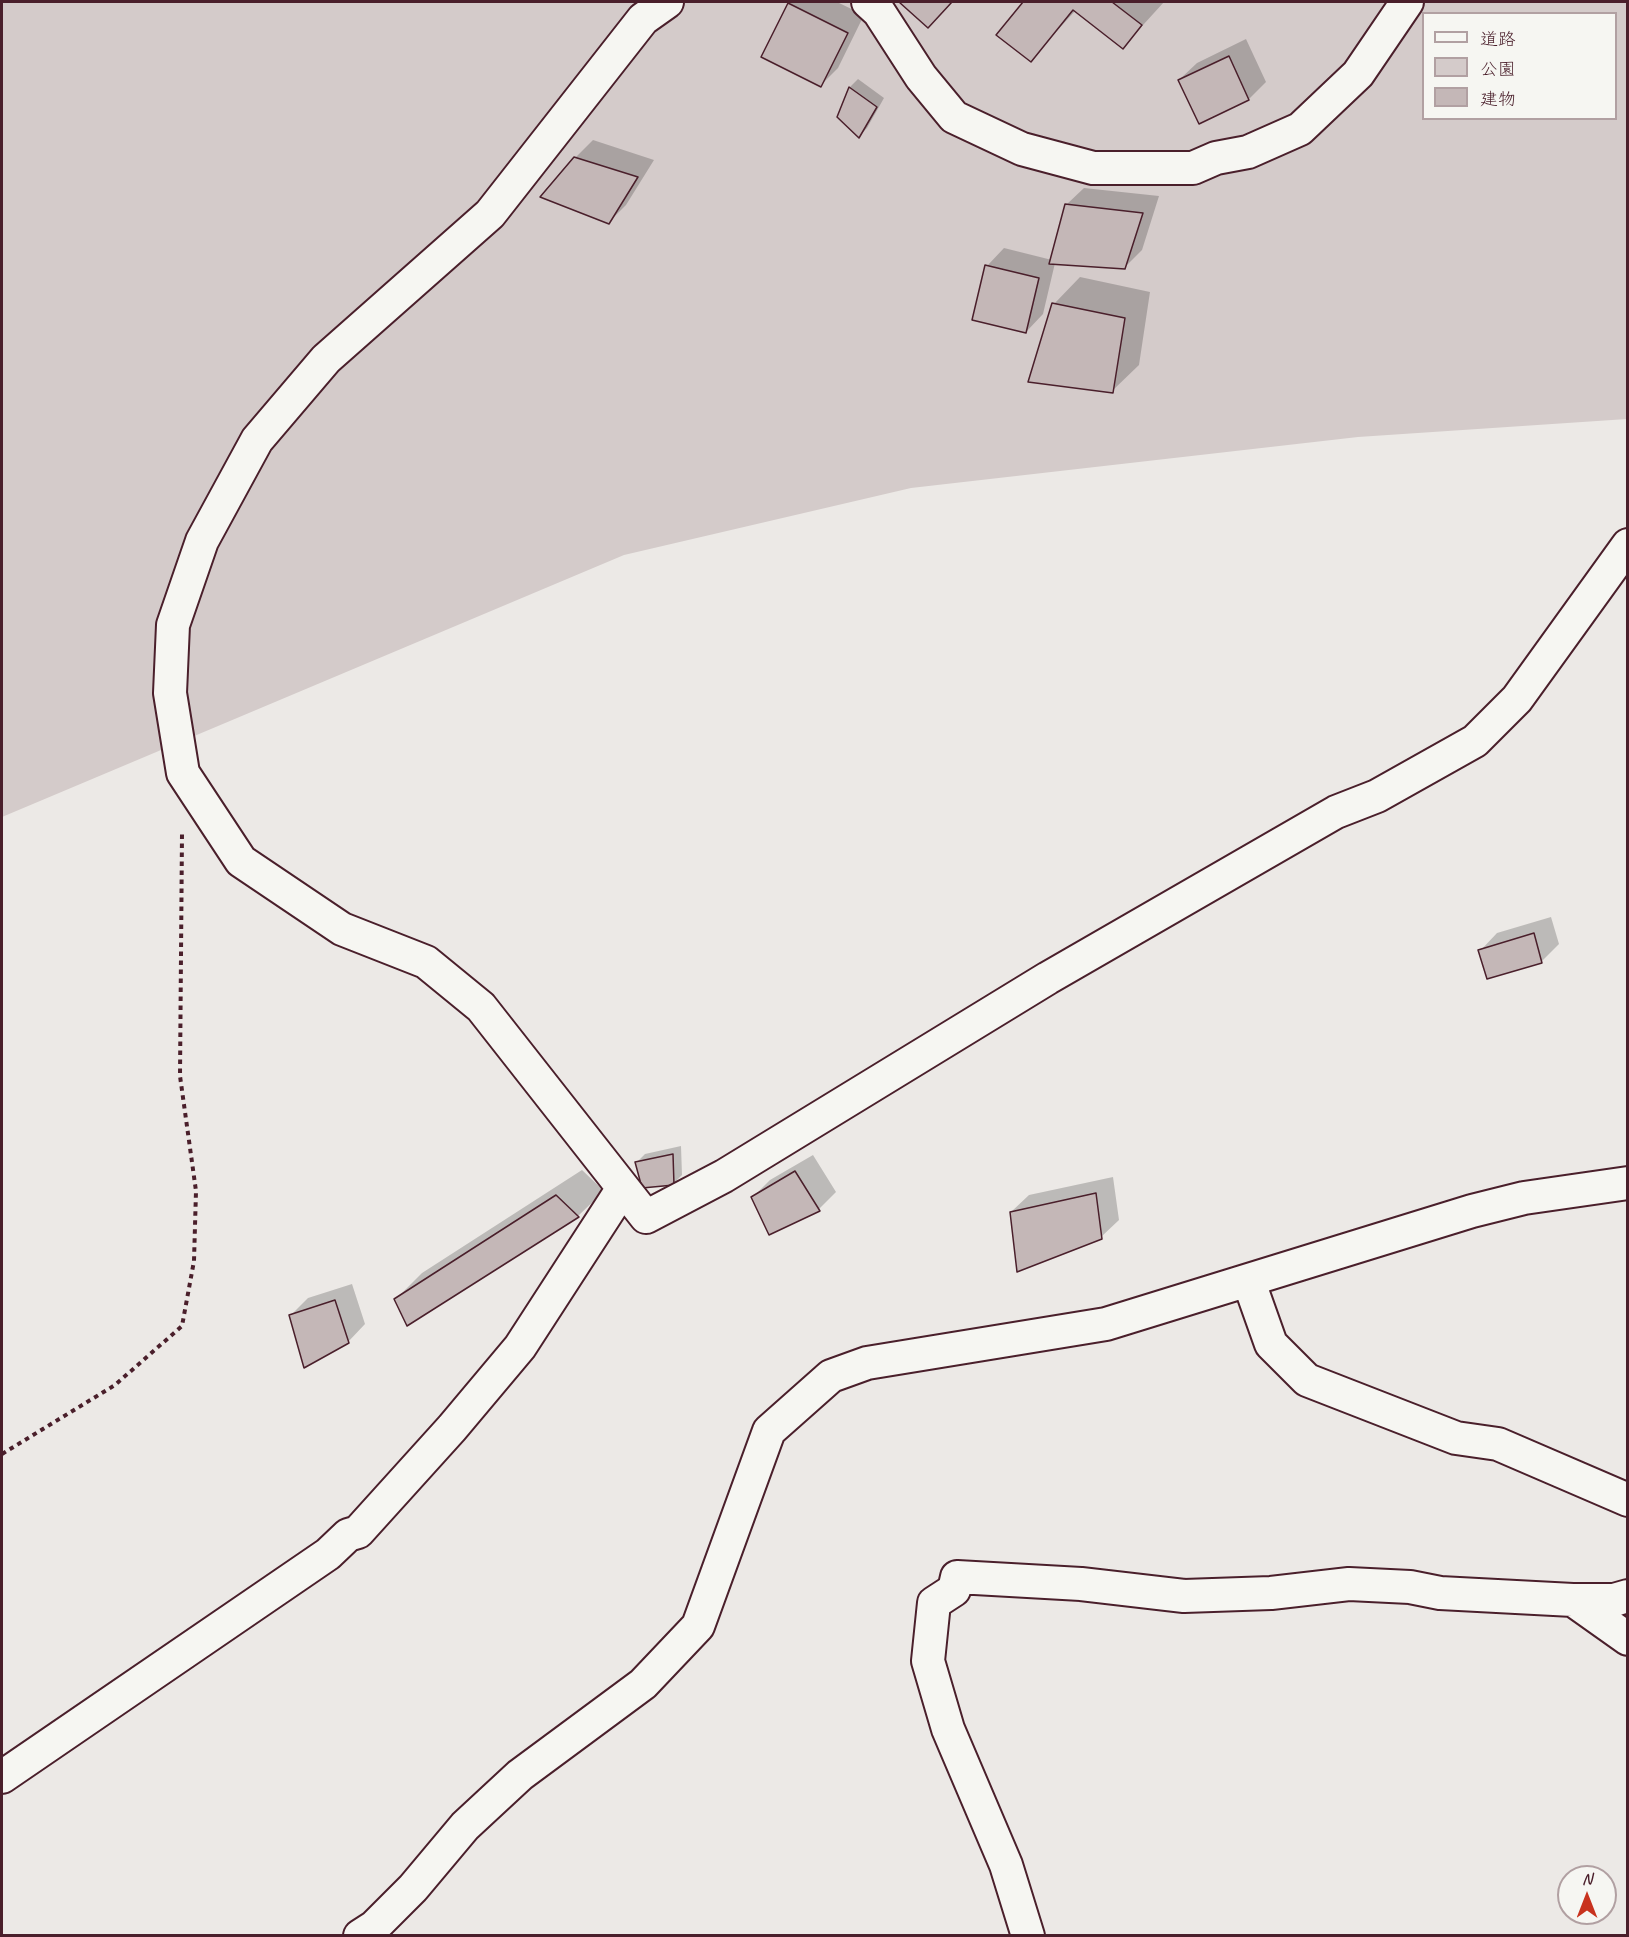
<!DOCTYPE html>
<meta charset="utf-8">
<style>
body{margin:0}
#map{position:relative;width:1629px;height:1937px;overflow:hidden;background:#ece9e6;font-family:Caveat,"Klee One",sans-serif}
canvas{display:block}
.frame{position:absolute;inset:0;border:3px solid #4a1f2b;pointer-events:none}
.legend{position:absolute;left:1422px;top:12px;width:195px;height:108px;box-sizing:border-box;background:#f6f6f2;border:2px solid #b1a0a2;margin:0;padding:8px 10px;list-style:none;font-size:18px;color:#4a1f2b}
.legend li{display:flex;align-items:center;gap:12px;height:30px}
.legend b{width:30px;border:2px solid #b1a0a2}
.north{position:absolute;left:1557px;top:1865px;width:60px;height:60px;box-sizing:border-box;background:#f6f6f2;border:2px solid #b1a0a2;border-radius:50%;rotate:0deg;font-size:16px;font-weight:700;line-height:24px;text-align:center;color:#4a1f2b}
.north::after{content:'';display:block;margin:auto;width:21px;height:27px;background:#c8321e;clip-path:polygon(50% 0,100% 100%,50% 72%,0 100%)}
</style>
<div id="map">
<canvas width="1629" height="1937"></canvas>
<div class="frame"></div>
<ul class="legend">
<li><b style="height:8px;background:#f6f6f2"></b>道路</li>
<li><b style="height:16px;background:#d4cbca"></b>公園</li>
<li><b style="height:16px;background:#c4b7b7"></b>建物</li>
</ul>
<div class="north">N</div>
</div>
<script>
const c = document.querySelector('canvas').getContext('2d');
c.lineJoin = 'round';
function fill(path, color) { c.fillStyle = color; c.fill(path, 'evenodd'); }
function strokePath(path, color, width, dash) { c.strokeStyle = color; c.lineWidth = width; c.lineCap = dash ? 'butt' : 'round'; c.setLineDash(dash || []); c.stroke(path); }
fill(new Path2D(`
 M2 2H1627V419L1358 437 911 488 624 555 2 817ZM1424 14H1616V118H1424Z`), '#d4cbca');
fill(new Path2D(`
 M792 2H837L864 15 838 68 821 85 790 4Z
 M901 2H952L928 26Z
 M1025 2H1164L1123 47 1076 10 1030 60 998 35Z
 M1246 39 1266 82 1249 99 1179 80 1197 63Z
 M858 79 884 98 867 128 859 136 839 116 850 87Z
 M593 140 654 160 626 205 609 222 575 158Z
 M1084 188 1159 196 1142 250 1124 268 1055 263 1043 314 1026 332 987 266 1004 248 1052 260 1066 205Z
 M1080 277 1150 292 1139 365 1112 391 1054 304Z
 M1551 917 1559 944 1542 961 1488 978 1480 951 1497 933Z
 M681 1146 682 1175 674 1183 636 1163 645 1154Z
 M813 1155 836 1192 819 1209 770 1233 752 1198 770 1180Z
 M582 1170 604 1191 578 1216 407 1324 396 1299 422 1273Z
 M1113 1177 1119 1220 1101 1237 1011 1212 1029 1195Z
 M352 1284 365 1324 348 1342 291 1315 308 1298Z`), '#0003');
const building = new Path2D(`
 M899 2H952L928 28Z
 M1023 2H1112L1142 25 1123 49 1073 10 1031 62 996 35Z
 M788 3 848 33 821 87 761 57Z
 M1229 56 1249 100 1199 124 1178 80Z
 M849 87 877 107 859 138 837 117Z
 M574 157 638 177 609 224 540 197Z
 M1065 204 1143 213 1125 269 1049 264Z
 M985 265 1039 278 1026 333 972 320Z
 M1052 303 1125 318 1113 393 1028 382Z
 M1534 933 1542 963 1487 979 1478 950Z
 M673 1154 674 1185 642 1188 635 1162Z
 M795 1171 820 1211 769 1235 751 1197Z
 M1096 1193 1102 1239 1017 1272 1010 1212Z
 M556 1195 579 1217 407 1326 394 1299Z
 M335 1300 349 1343 304 1368 289 1315Z`);
fill(building, '#c4b7b7');
strokePath(building, '#4a1f2b', 1.5);
const street = new Path2D(`
 M667 2 643 19 490 214 326 359 257 440 202 541 173 625 170 693 183 773 241 861 342 929 426 962 481 1007 646 1217 724 1176 1048 978 1336 812 1377 796 1475 741 1517 699 1628 545
 M868 2 879 12 921 77 954 117 1022 149 1093 168H1193L1216 158 1248 152 1300 129 1358 74 1407 2
 M1249 1282 1271 1344 1307 1380 1456 1438 1498 1444 1628 1500
 M1573 1600 1628 1639
 M2 1777 328 1554 348 1535 358 1532 452 1428 520 1347 623 1188
 M360 1936 374 1927 413 1888 465 1826 520 1775 643 1684 698 1626 769 1431 831 1376 867 1363 1106 1324 1472 1211 1524 1198 1628 1183
 M1028 1936 1006 1865 948 1729 928 1661 934 1603 954 1590 957 1577 1081 1584 1184 1596 1271 1593 1349 1584 1410 1587 1440 1593 1573 1600H1614L1628 1596`);
strokePath(street, '#4a1f2b', 36);
strokePath(new Path2D(`
 M2 1454 115 1385 182 1326 194 1261 196 1191 180 1076 182 834`), '#4a1f2b', 4, [4.5, 4.5]);
strokePath(street, '#f6f6f2', 32);
</script>
